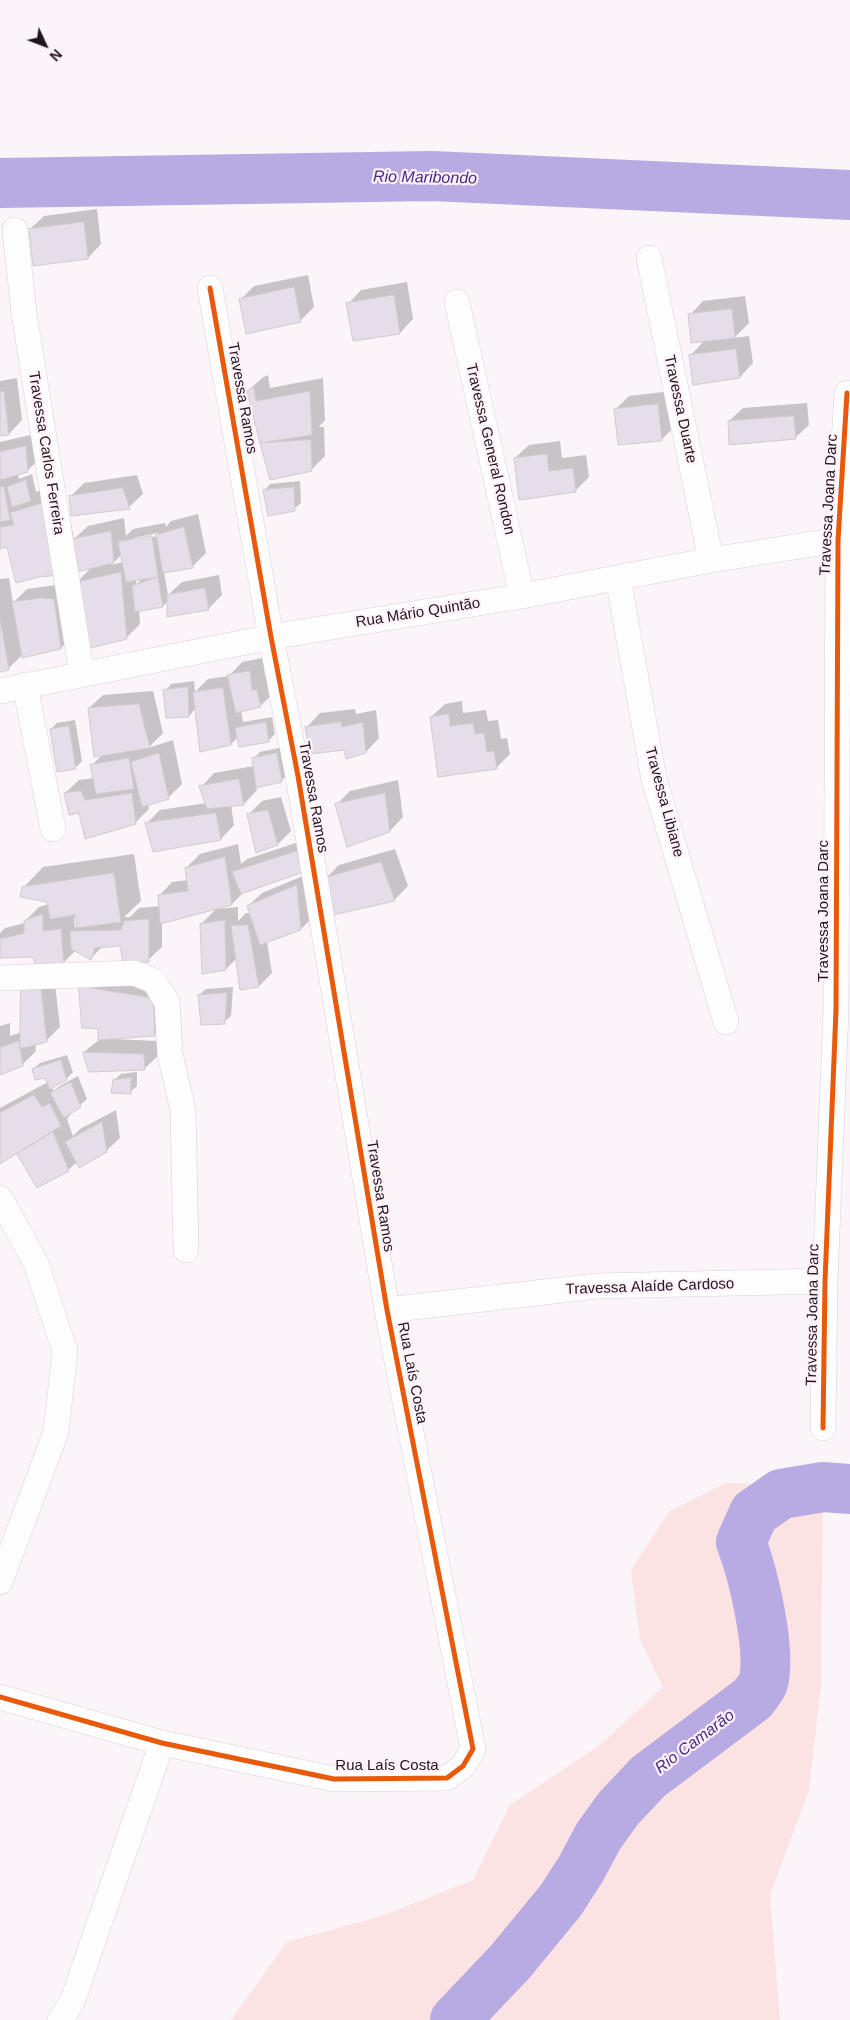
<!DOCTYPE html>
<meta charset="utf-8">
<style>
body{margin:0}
#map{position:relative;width:850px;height:2020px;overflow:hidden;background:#fbf4f8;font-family:Helvetica,sans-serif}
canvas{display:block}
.north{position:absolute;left:20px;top:20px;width:50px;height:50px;-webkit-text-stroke:4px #fef1f9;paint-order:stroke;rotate:133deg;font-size:14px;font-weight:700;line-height:20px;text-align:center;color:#21161d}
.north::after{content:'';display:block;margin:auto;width:18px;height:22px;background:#21161d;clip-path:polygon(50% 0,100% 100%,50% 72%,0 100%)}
</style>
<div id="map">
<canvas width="850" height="2020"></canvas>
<div class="north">N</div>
</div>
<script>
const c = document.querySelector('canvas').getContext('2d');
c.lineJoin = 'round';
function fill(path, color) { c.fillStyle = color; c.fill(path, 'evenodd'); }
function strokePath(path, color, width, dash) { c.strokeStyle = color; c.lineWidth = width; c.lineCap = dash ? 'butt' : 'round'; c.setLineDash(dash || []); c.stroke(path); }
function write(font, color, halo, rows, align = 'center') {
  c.font = font + ' Helvetica,sans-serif'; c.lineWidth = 4.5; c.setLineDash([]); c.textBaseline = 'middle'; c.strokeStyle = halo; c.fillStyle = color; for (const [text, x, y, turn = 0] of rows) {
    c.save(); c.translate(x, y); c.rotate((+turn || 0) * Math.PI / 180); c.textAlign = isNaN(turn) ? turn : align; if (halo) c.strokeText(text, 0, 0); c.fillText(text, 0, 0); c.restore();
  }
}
fill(new Path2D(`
 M726 1483 823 1487 821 1686 809 1790 770 1895 780 2020H231L287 1942 382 1916 473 1880 510 1805 600 1745 663 1687 640 1640 631 1570 669 1512Z`), '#fce3e3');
fill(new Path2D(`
 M97 209 101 244 88 258 30 229 44 216Z
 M308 275 314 307 301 320 247 332 240 300 254 286Z
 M407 282 413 319 400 333 354 340 348 304 361 290Z
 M745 296 749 323 734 338 749 336 753 363 740 377 690 356 705 340 690 315 703 301Z
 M268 375 270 388 323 378 325 420 319 427H324L325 456 311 470 271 479 248 391 262 378Z
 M17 378 22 420 9 434 0 435V381Z
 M672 391 675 426 662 439 615 410 629 396Z
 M807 403 809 425 795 438 729 421 743 408Z
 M39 433 41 457 27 471 18 474 19 479 32 474 36 492 63 484 74 539 88 526 124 518 126 536 133 529 165 523 166 527 171 521 198 514 206 553 192 567 164 572 168 595 182 582 219 575 222 595 208 609 168 601 163 606 139 610 140 624 126 638 75 584 92 567 8 546 0 548V442ZM158 533V536L133 541V538ZM122 554 123 562 111 565ZM142 578 139 582 136 584V579Z
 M560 441 562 458 586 455 589 477 575 491 515 458 529 445Z
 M137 475 143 494 129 507 70 497 84 483Z
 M300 481 301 503 294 509 264 491 270 484Z
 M9 578 13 603 27 589 56 585 74 635 61 648 23 654 8 669 0 671V579Z
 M263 658 265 676H271L274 693 260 706 241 710 243 722 272 717 275 734 269 740 238 737 231 744 196 708 189 716 165 691 171 684 194 681 195 692 208 679 229 676 242 662Z
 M153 691 163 733 148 748 173 740 182 784 168 798 148 804 149 809 135 823 80 812 65 793 79 780 94 778 91 766 102 755 89 708 103 695Z
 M462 701 463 713 486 710 488 721 498 720 501 739 507 738 510 754 496 768 431 717 445 704Z
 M355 709 356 714 376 710 379 738 366 752 345 749 307 727 320 713Z
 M75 720 82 761 75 768 51 729 57 723Z
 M283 747 288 774 281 781 256 786 257 790 244 804 231 805 234 825 221 839 147 823 160 810 206 803 201 787 214 773 254 766 253 759 260 752Z
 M398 780 403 817 390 831 336 805 350 791Z
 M281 797 291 831 278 844 248 815 262 801Z
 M311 838 316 857 244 892 232 904 162 922V947L148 960 121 944 103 946 91 958 76 950 64 962 34 956 0 957V933L5 928 25 923V921L39 907 49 904 48 901 23 888 43 867 134 854 141 901 124 917H130L139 908 160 906 159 896 172 882 188 880 186 868 200 854 238 844 241 864 247 859ZM74 917H76L77 925 75 928Z
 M395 849 408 886 394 900 325 879 339 865Z
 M310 873 314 916 301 929 267 941 272 973 259 986 241 989 237 958 226 969 201 924 216 909 238 907V921L246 913H250L248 906 262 893Z
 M54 976 60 1027 46 1041 35 1044 36 1051 22 1065 0 1074V1026L10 1023V1036L22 1032V990Z
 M166 985 168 1021 154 1035 114 1038V1039L157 1041 158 1056 144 1069 84 1052 100 1039 99 1027 80 986Z
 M233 987 231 1016 224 1022 199 995 206 989Z
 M67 1055 73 1072 66 1079 51 1087 54 1091 58 1087 78 1076 87 1099 74 1110 67 1119 73 1136 80 1129 116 1110 120 1138 106 1151 77 1162 68 1170 37 1186 18 1152 0 1163V1108L48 1082 45 1076 33 1069 40 1063Z
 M137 1072V1086L130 1092 114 1080 121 1074Z`), '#0003');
strokePath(new Path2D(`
 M0 183 432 176 850 195
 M455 2020 510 1962 561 1900 581 1869 598 1837 618 1809 648 1777 752 1699C756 1694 761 1688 763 1683 772 1651 753 1573 741 1542L754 1513 781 1494 823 1487 850 1489`), '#b8aae2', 50);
const building = new Path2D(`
 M84 222 88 259 33 266 29 229Z
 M294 287 301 322 246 334 239 299Z
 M394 295 400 334 353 341 346 303Z
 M732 309 735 338 691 343 688 314Z
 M736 349 740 378 693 385 689 355Z
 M254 388 256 401 310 391 312 435 260 443 247 391Z
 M4 391 9 435 0 436V392Z
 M658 404 662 441 618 445 614 409Z
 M794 416 796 439 729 445 728 421Z
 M311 440 312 471 270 480 260 443Z
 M26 446 28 472 0 480V452Z
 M547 454 549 471 573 468 576 492 519 500 514 458Z
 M26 480 31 501 12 507 7 487Z
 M4 486 10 520 0 522V487Z
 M294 487 295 511 268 516 263 490Z
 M123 488 130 509 71 516 69 496Z
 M43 503 58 575 39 577 16 583 7 547 0 549V527L14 525 10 513Z
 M184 527 193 568 163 573 156 535Z
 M111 531 114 563 77 572 73 539Z
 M152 536 158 577 126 582 118 542Z
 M121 572 127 639 86 649 74 583Z
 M158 577 163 607 135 612 132 586Z
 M205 588 209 610 167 617V595Z
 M42 598 54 599 61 649 22 658 12 602Z
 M0 618 9 670 0 672Z
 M250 671 252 690H257L261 707 236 713 227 675Z
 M188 687 189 717 166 718 163 690Z
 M223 688 231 745 200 752 193 692Z
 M139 704 150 748 94 757 88 708Z
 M449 714 450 726 473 723 475 734 484 733 487 752 494 751 497 769 438 777 430 717Z
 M266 722 269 742 239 747 235 728Z
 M341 722 342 727 363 722 366 753 346 759 344 750 310 754 305 727Z
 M69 726 76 769 57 772 50 729Z
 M159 753 169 799 142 807 131 762Z
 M277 753 282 782 256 788 252 758Z
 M129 758 134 789 96 794 90 765Z
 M239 779 244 805 207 809 199 786Z
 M81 791 85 800 132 793 136 824 85 839 79 813 69 815 64 793Z
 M385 793 390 832 347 847 335 804Z
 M268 810 278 845 256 853 247 814Z
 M216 813 221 840 153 852 145 823Z
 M297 851 303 872 241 894 232 872Z
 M225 857 232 905 160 924 158 895 188 891 185 868Z
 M381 862 395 901 333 915 324 878Z
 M114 873 121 922 77 928 75 915 50 919 47 902 20 897 22 887Z
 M297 885 301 930 260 945 247 906Z
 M43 914V931L61 929 64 964 36 968 33 957 0 958V939L24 933V921Z
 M149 919V962L123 963 120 946 95 948 91 960 71 949 70 931 121 930 124 921Z
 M225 920 226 970 202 974 200 924Z
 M248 925 259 987 240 990 231 926Z
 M79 986 153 998 155 1036 98 1040V1029L82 1028Z
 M21 989H41L47 1042 20 1049Z
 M227 993 225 1024 201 1025 198 995Z
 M19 1041 23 1066 0 1075V1048Z
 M83 1052 144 1054 145 1070 89 1072Z
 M61 1060 67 1080 50 1089 45 1078 35 1080 32 1069Z
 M131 1078V1094L111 1093 113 1080Z
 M71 1082 81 1107 64 1118 50 1093Z
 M34 1095 42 1107 50 1103 61 1126 0 1164V1113Z
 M102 1122 107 1152 79 1168 65 1142Z
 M53 1132 69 1171 37 1188 17 1154Z`);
fill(building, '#e5dde7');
strokePath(building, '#d1cad1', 1);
const street = new Path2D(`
 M15 230 24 313 82 675
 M649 258 711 560
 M457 302 522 596
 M618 578 654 779 726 1022
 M25 685 53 829
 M0 691 271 637 522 596 711 560 838 540
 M0 978 134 973 154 981 167 1002 170 1054 183 1110 186 1250
 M0 1198 36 1263 65 1351 56 1432 0 1582
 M387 1310 597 1286 825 1281
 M823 1428 825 1281 836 1010 838 540 847 393
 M0 1697 162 1743 334 1779 447 1778 463 1766 473 1749 387 1310 298 776 271 637 210 288
 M60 2020 72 2002 162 1743`);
strokePath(street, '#d9d0d6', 26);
strokePath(street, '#fefdfe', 25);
strokePath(new Path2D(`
 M823 1428 825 1281 836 1010 838 540 847 393
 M0 1697 162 1743 334 1779 447 1778 463 1766 473 1749 387 1310 298 776 271 637 210 288`), '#e8590c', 5);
write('15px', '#21161d', '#fef1f9', [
 ["Travessa Ramos",242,398,80],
 ["Travessa Duarte",680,409,78],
 ["Travessa General Rondon",490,449,77],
 ["Travessa Carlos Ferreira",46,453,81],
 ["Travessa Joana Darc",829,505,-87],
 ["Rua Mário Quintão",418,613,-9],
 ["Travessa Ramos",313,797,80],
 ["Travessa Libiane",664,802,75],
 ["Travessa Joana Darc",824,911,-90],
 ["Travessa Ramos",380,1196,81],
 ["Travessa Alaíde Cardoso",650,1287,-2],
 ["Travessa Joana Darc",813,1315,-89],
 ["Rua Laís Costa",412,1373,79],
 ["Rua Laís Costa",387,1766]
]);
write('italic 16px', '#472b85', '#fef1f9', [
 ["Rio Maribondo",425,178,1],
 ["Rio Camarão",695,1742,-37]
]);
</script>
